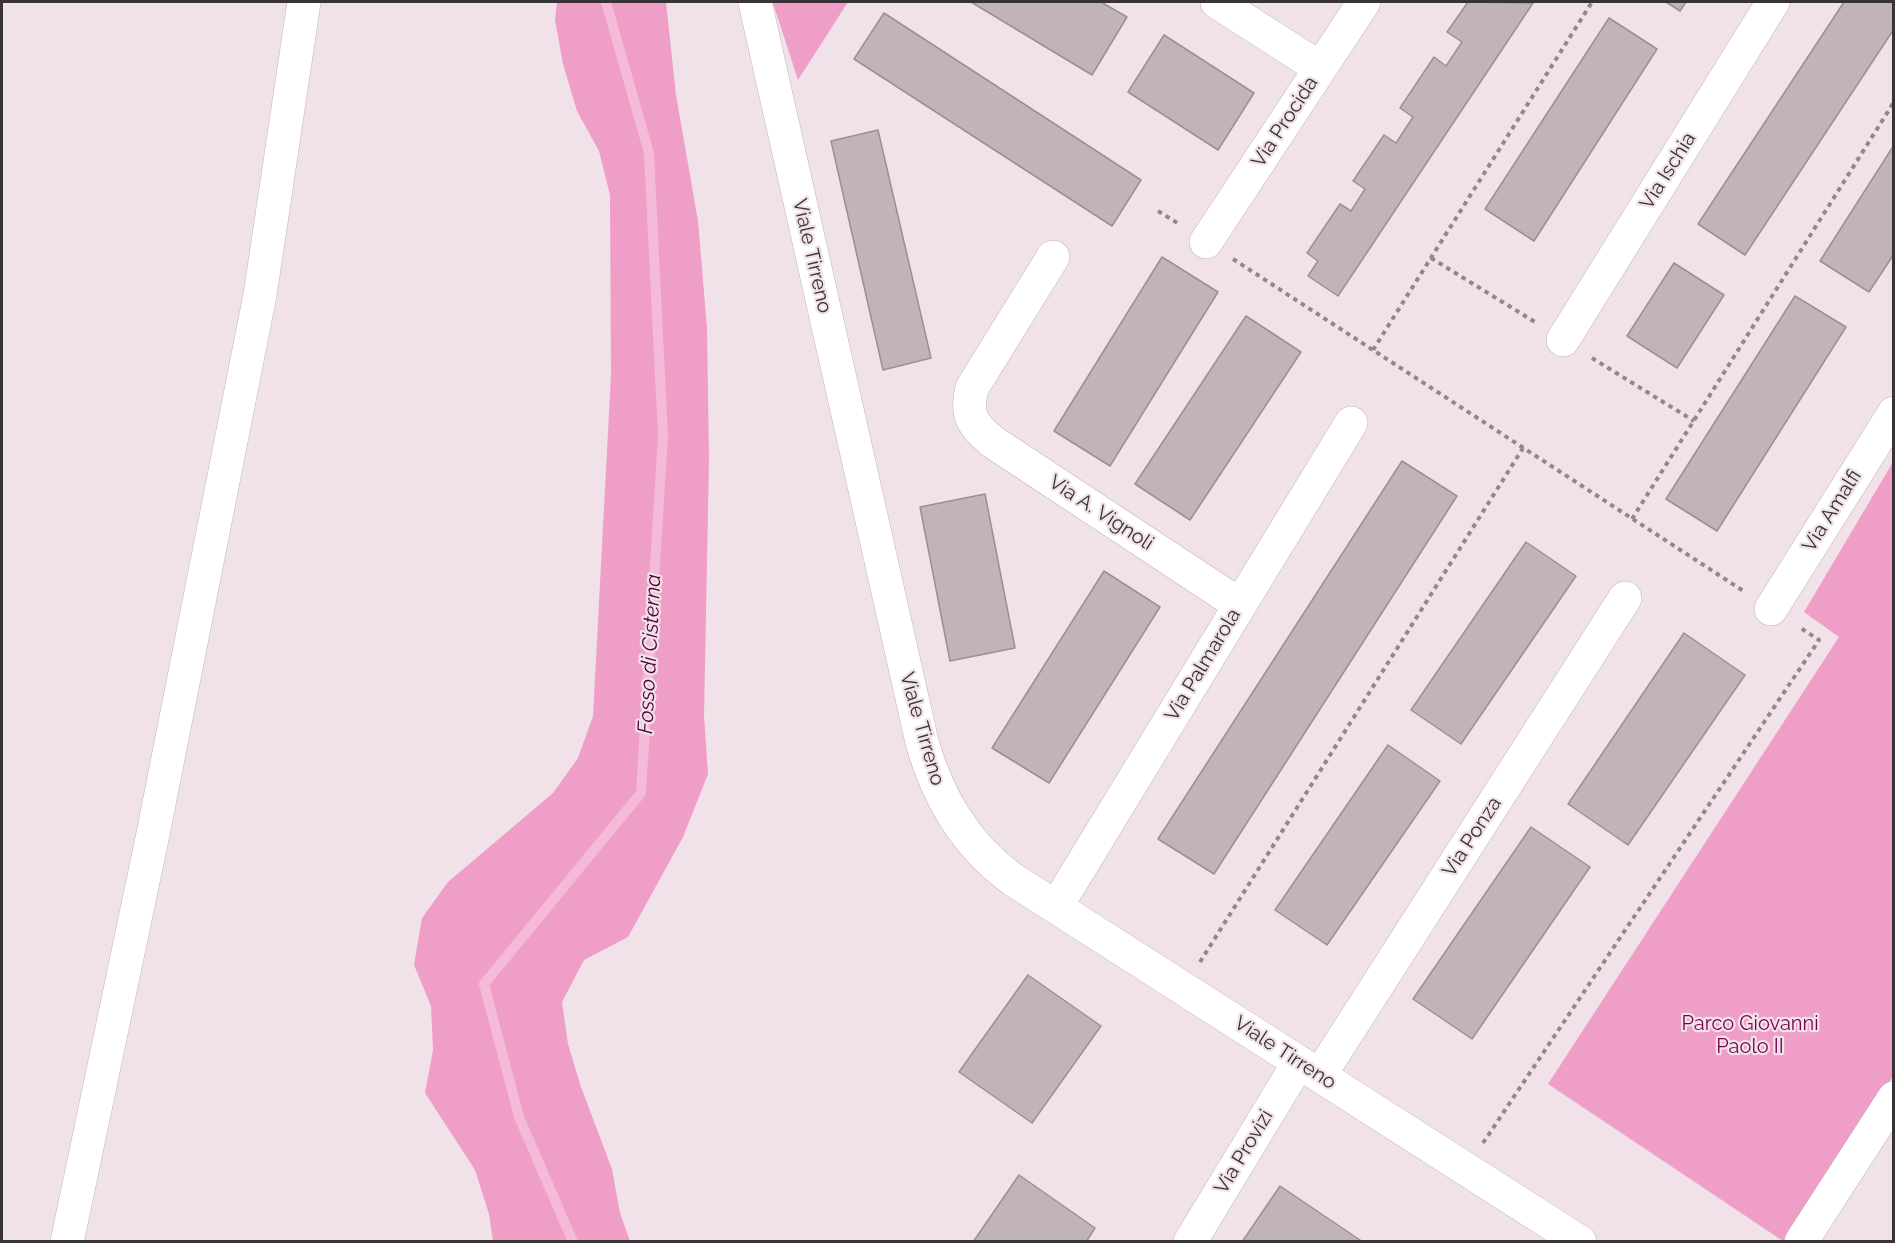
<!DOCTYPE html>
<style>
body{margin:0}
#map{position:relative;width:1895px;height:1243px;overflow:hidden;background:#f0e2e8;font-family:Raleway,sans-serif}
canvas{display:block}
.frame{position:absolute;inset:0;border:3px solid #383335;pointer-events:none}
</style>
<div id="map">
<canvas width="1895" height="1243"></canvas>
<div class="frame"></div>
</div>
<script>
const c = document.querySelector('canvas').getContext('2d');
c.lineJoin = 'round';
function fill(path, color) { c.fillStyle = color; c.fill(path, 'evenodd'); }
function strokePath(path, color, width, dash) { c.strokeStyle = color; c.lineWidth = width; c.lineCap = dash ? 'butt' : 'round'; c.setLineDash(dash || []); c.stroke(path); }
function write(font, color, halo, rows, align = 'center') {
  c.font = font + ' Raleway,sans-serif'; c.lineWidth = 4.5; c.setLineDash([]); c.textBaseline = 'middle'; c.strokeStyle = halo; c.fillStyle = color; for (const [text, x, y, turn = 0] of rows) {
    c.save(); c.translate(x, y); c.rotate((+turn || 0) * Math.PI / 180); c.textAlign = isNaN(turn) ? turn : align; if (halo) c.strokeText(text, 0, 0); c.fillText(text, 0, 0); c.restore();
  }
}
fill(new Path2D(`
 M557 2H666L676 95 698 221 707 328 709 459 704 716 708 774 683 837 628 937 584 960 562 1002 568 1044 581 1087 612 1169 620 1213 630 1241H493L489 1214 475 1170 425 1093 433 1050 431 1006 414 965 422 918 448 882 553 793 578 758 593 716 611 375 610 195 599 151 577 111 563 64 555 20Z
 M773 2H848L798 80 773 3Z
 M1893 462V1076L1787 1242 1783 1241 1548 1084 1839 637 1804 612Z`), '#ee9ec7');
strokePath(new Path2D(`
 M573 1242 519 1117 484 984 641 793 663 436 649 153 606 2`), '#f4bad7', 10);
const building = new Path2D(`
 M971 2H1101L1127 17 1092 75Z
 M1468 2 1533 3 1338 296 1308 276 1318 261 1307 253 1340 204 1351 211 1365 189 1353 181 1384 135 1396 143 1413 117 1400 108 1434 57 1446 66 1462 42 1447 32Z
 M1666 2H1686L1680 11Z
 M1844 2H1891L1894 3V29L1745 255 1698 224Z
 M884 13 1141 180 1112 226 854 59Z
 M1609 18 1657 49 1534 241 1485 209Z
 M1164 35 1254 93 1218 150 1128 92Z
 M878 130 931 358 883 370 831 141Z
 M1894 145V254L1869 292 1820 261Z
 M1162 257 1218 292 1110 466 1054 431Z
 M1674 263 1724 295 1677 368 1627 336Z
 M1795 296 1846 327 1717 531 1666 499Z
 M1246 316 1301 352 1190 520 1135 484Z
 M1402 461 1457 496 1214 874 1158 839Z
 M985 494 1015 648 950 661 920 507Z
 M1526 542 1576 576 1461 744 1411 710Z
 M1104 571 1160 607 1049 783 992 748Z
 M1684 633 1745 675 1628 845 1568 804Z
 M1388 745 1440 781 1327 945 1275 910Z
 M1531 827 1590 867 1472 1039 1413 999Z
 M1028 975 1101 1026 1032 1123 959 1072Z
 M1019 1175 1095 1228 1086 1242H973Z
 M1280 1186 1363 1242H1242Z`);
fill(building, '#c0b3b9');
strokePath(building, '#9b8f95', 1.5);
const minor = new Path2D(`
 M755 2 922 742C938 798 965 844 1012 879L1580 1242
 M1217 2 1320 68
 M1206 242 1364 2
 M1053 257 972 388C965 415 973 426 993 442L1240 605
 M1563 340 1773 2
 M1771 609 1894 413
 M1056 907 1351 423
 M1320 1075 1625 598
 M67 1242 153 834 260 295 304 2
 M1190 1242 1299 1062
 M1801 1242 1894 1098`);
strokePath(minor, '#c0b3b9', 34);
strokePath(new Path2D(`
 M1158 211 1179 224
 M1431 258 1535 322
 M1233 259 1745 592
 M1373 350 1592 2
 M1592 358 1694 421
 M1632 519 1894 102
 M1200 962 1523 448
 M1483 1143 1819 640 1799 627`), '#92888c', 4, [4.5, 4.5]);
strokePath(minor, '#fff', 33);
write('20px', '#383335', '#f0e2e8', [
 ["Via Procida",1285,122,-57],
 ["Via Ischia",1668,171,-58],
 ["Viale Tirreno",812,256,77],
 ["Via Amalfi",1832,511,-58],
 ["Via A. Vignoli",1101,513,33],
 ["Via Palmarola",1203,665,-59],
 ["Viale Tirreno",922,729,74],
 ["Via Ponza",1472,837,-57],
 ["Viale Tirreno",1285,1053,33],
 ["Via Provizi",1244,1152,-59]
]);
write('20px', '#760250', '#f0e2e8', [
 ["Parco Giovanni",1750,1024],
 ["Paolo II",1750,1047]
]);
write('italic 21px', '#520036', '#f0e2e8', [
 ["Fosso di Cisterna",650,654,-87]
]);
</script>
